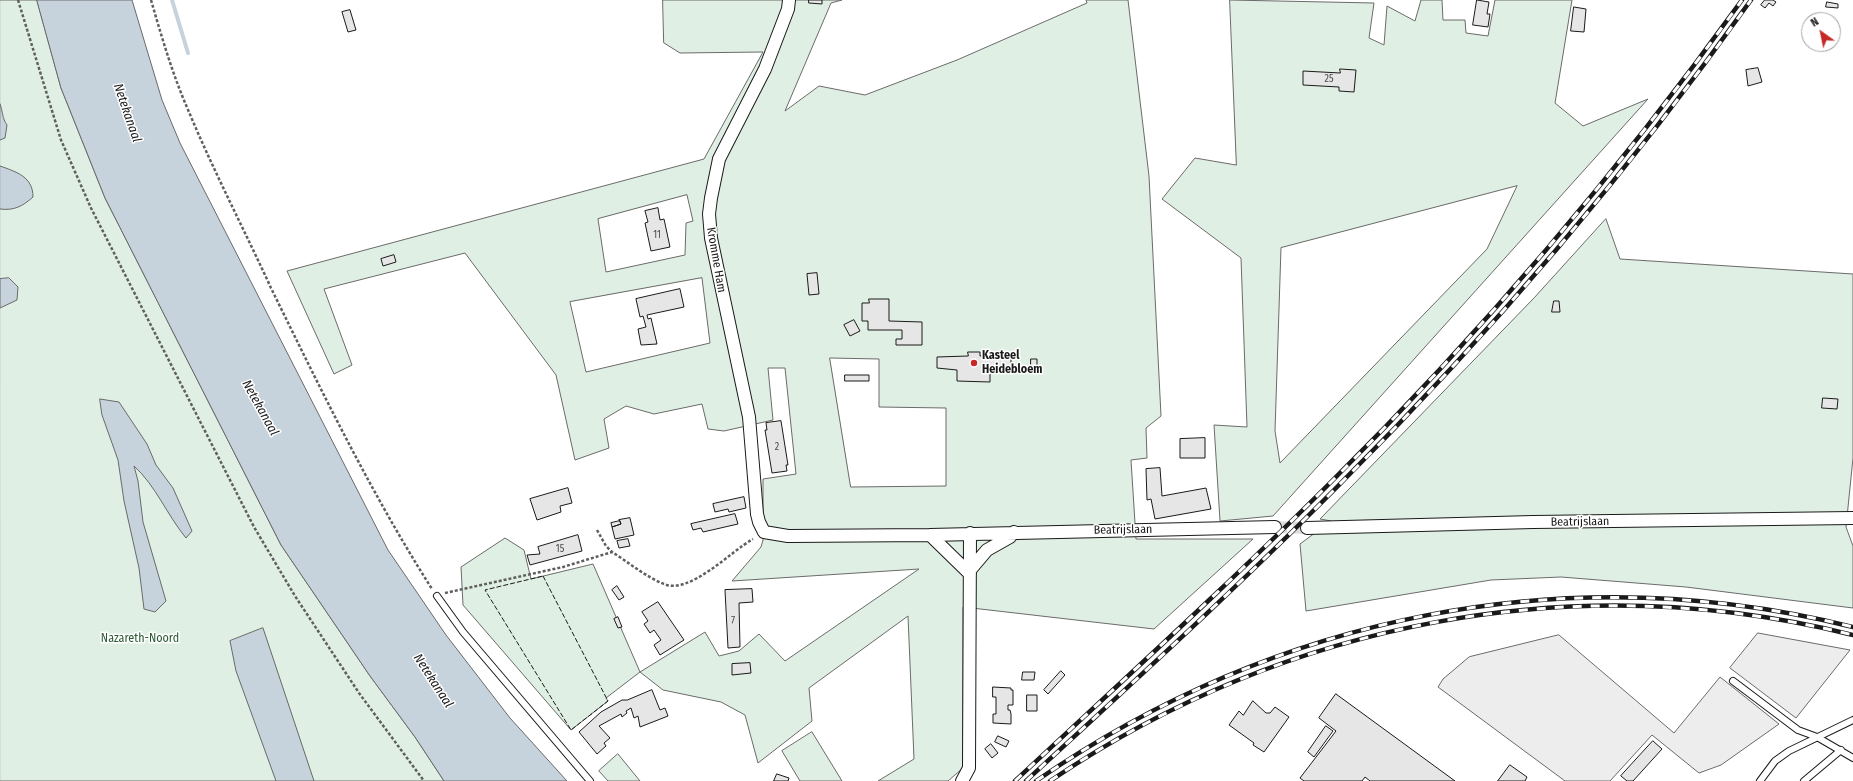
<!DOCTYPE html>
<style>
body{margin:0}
#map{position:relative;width:1853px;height:781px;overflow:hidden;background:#fff;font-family:"Fira Sans Condensed",sans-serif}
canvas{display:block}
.north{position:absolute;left:1801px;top:12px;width:40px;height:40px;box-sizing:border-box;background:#fff;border:1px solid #a3a3a3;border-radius:50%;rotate:327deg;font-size:11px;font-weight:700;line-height:16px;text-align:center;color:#1a1a1a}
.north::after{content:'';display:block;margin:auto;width:14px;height:18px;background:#c62828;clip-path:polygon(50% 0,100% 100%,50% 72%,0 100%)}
</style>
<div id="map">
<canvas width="1853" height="781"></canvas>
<div class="north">N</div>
</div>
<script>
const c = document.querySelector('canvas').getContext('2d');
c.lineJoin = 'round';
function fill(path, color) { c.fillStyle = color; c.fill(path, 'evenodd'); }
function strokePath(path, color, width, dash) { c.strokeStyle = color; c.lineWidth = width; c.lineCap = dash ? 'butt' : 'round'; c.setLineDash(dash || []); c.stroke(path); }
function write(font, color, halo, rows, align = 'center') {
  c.font = font + ' "Fira Sans Condensed",sans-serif'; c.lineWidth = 3; c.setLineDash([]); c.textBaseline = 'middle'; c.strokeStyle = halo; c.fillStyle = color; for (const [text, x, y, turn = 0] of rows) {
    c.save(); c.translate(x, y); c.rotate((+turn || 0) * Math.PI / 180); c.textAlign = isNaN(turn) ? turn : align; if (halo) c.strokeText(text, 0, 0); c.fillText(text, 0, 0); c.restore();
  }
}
const green = new Path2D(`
 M0 0H37L61 88 105 198 281 545 370 676 415 737 444 781H0Z
 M663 0H842L831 3 785 111 819 86 865 95 957 60 1087 3 1086 0H1128L1149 176 1161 416 1146 428 1147 458 1131 460 1136 539H1253L1154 629 963 607V768L948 781H878L914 759 908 616 809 688 812 721 758 763 745 715 721 702 663 690 640 672 606 698 608 701 571 730 463 605 461 567 505 538 524 550 531 579 593 564 640 672 705 632 719 656 739 651 759 634 785 661 919 569 732 581 761 547 763 540V479L796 474 785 368H768L773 420 724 431 708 429 702 404 654 414 626 406 604 419 609 448 575 460 556 375 465 253 324 289 352 365 334 374 287 271 704 159 763 52 680 53 664 43ZM687 195 693 221 686 223 685 255 606 272 598 219ZM702 278 710 343 586 372 570 302ZM830 358 879 359V407L946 408V486L851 487Z
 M1230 0 1374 3 1369 38 1384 45 1387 6 1415 21 1421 0H1442L1443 20H1465L1466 33 1488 36 1495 0H1572L1555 103 1583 126 1648 99 1273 516 1220 521 1214 425 1247 427 1241 258 1162 199 1195 158 1236 165ZM1517 186 1487 249 1280 463 1275 431 1281 248Z
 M1606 219 1620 259 1853 274V458L1846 527 1853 546V608L1686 587 1561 577 1491 580 1306 611 1300 544 1331 521 1320 519 1534 298Z
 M812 732 842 781H800L782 751Z
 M618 754 640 781H608L599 771Z`);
fill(green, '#e0efe3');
strokePath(green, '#6a6a6a', 1);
const parking = new Path2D(`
 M1758 633 1850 650 1796 718 1730 668Z
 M1559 635 1674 733 1720 677 1779 724 1721 765 1699 773 1652 735 1610 781H1565L1438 687 1443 679 1469 657Z`);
fill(parking, '#ededed');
strokePath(parking, '#6a6a6a', 1);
const water = new Path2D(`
 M37 0H132L162 100 180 143 388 550 446 635 510 718 567 781H444L415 737 370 676 281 545 105 198 61 88Z
 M0 104C3 112 2 118 7 125L5 138 0 140Z
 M0 166C17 172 33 177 33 197 23 206 14 211 0 209Z
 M9 278 18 287 17 300 0 308V279Z
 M100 399 119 402 147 444 156 465 173 488 192 531 186 538C167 515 156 486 134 466L138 481 143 522 166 601 155 612 144 609 139 568 124 501 118 460 102 415Z
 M263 628 314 781H276L236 671 230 641Z`);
fill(water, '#c6d2dc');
strokePath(water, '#6a6a6a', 1);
strokePath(new Path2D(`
 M172 0 188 53`), '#c6d2dc', 4);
const building = new Path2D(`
 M809 0H822V4L809 3Z
 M1477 0 1489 2 1487 14H1490L1488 27 1473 25Z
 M1765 0H1773L1776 2 1773 6 1769 3 1765 8 1761 5Z
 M1827 2 1838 4V8L1826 7Z
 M1574 7 1586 9 1584 32 1571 31Z
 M350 10 356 30 348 32 342 12Z
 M1758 68 1762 82 1748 86 1746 70Z
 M1340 69 1356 70 1354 92 1339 91V87L1303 85V71L1340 73Z
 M658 208 660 220 664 219 670 247 651 251 645 223 648 222 645 211Z
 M394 255 396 262 383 266 381 259Z
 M817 273 819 294 809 295 807 274Z
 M680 289 684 307 647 315 648 319 651 318 657 344 641 345 638 329 646 327 643 316 640 317 636 299Z
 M869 299H889V321L922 322V345H896V339H902V330H868V321H862V303H869Z
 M1554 301H1559L1560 312H1552Z
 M854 320 860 331 850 336 844 325Z
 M968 352H980V356L1011 357V369L990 370V382L957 381V370L937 368V357L968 356Z
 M1031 359H1037V367H1031Z
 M845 375H869V381H845Z
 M1823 398 1838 399 1837 409 1822 408Z
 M781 421 788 465H786L787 471 772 473 765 430H767L766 423Z
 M1205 438V458H1180V439Z
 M1160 468 1162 496 1206 488 1211 509 1155 519 1151 499 1147 500 1146 469Z
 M568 488 572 503 560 506 561 512 537 520 530 499Z
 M744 497 746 508 729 512 728 509 715 512 713 504Z
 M735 514 738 524 703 532 701 528 693 530 691 524Z
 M630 518 634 535 615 539 612 527 621 524 619 520Z
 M620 521 621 524 612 527 611 523Z
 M578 535 582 551 530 565 527 555 540 554 538 547Z
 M628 539 630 546 619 548 617 541Z
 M617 586 624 597 619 600 612 590Z
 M752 589 753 602 739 603 740 647 728 648 725 590Z
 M658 602 684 640 660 655 654 645 661 640 654 630 650 633 644 624 648 621 642 612Z
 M618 617 622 627 618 628 614 619Z
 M750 663 751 673 732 675V664Z
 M1061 671 1065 675 1048 694 1044 690Z
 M1023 672H1035L1034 680H1022Z
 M993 687 1011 688V690H1013V705H1008V710H1010L1011 714V724L993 723V714H996V697H993Z
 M652 690 660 710 665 708 668 716 640 727 638 716 634 718 631 708 626 711 627 713 622 717 621 714 599 726 610 738 604 743 606 746 597 754 579 732 601 712 622 700H627Z
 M1336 694 1455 781H1370L1365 777 1362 781H1304L1300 778 1336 731 1319 718Z
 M1027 695H1037V711H1027Z
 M1253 701 1266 713H1270L1275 707 1289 717 1264 752 1253 745 1254 743 1229 725 1239 711 1243 715Z
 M1326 726 1333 731 1314 757 1308 752Z
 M998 736 1009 741 1006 747 995 742Z
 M1653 741 1662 749 1633 781H1627L1621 776Z
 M991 744 998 753 992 758 985 749Z
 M1510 765 1527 777 1525 781H1498Z
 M777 774 789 778 788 781H774Z`);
fill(building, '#e6e6e6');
strokePath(building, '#1a1a1a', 1);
strokePath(new Path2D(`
 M1275 527 1307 528`), '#ddd', 12, [12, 6]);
const lane = new Path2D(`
 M437 596 463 632 590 781
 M1733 681 1798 730 1817 737 1853 758
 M1760 781 1775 761 1789 751 1853 720
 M1804 781 1841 750`);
const street = new Path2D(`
 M789 0 788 9 765 69 719 159 711 198 709 214 711 238 749 417 757 514 759 522 764 532 788 536 930 535 1275 527
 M1307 528 1533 522 1853 518
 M930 535 970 574
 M970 570 987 550 1010 537 1014 532
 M962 781 969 768 970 533`);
strokePath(lane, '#1a1a1a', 8);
strokePath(street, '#1a1a1a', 14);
strokePath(new Path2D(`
 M18 0 61 140 91 208 254 527 295 596 359 693 424 781
 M151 0C162 38 173 76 189 112 214 172 244 229 271 288 321 390 371 493 432 589
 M597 530 606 546 612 552C628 562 646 577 664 584 690 595 731 551 753 539
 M445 593 563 567 612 552`), '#5f5f5f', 2.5, [3, 2]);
strokePath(lane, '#fff', 6);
strokePath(street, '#fff', 12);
const rail = new Path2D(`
 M1015 781C1121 682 1228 585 1331 482 1480 334 1619 171 1742 0
 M1026 781C1131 684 1237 588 1338 486 1488 336 1628 173 1751 0
 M1036 781C1277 615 1567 556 1853 627
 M1050 781C1287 621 1575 566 1853 635`);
strokePath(rail, '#1a1a1a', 4.5);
strokePath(rail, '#fff', 3, [9]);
strokePath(new Path2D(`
 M543 576 608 701 571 730 485 590Z`), '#1a1a1a', 1, [5, 2]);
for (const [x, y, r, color] of [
 [974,363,4,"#c62828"]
]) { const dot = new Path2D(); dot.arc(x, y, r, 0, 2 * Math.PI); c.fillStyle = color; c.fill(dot); strokePath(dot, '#fff', 1.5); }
write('10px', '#4d4d4d', null, [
 ["25",1329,79],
 ["11",657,235],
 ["2",777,447],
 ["15",560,549],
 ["7",733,621]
]);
write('12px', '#1a1a1a', '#fff', [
 ["Kromme Ham",716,260,80],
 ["Beatrijslaan",1580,522,-1],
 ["Beatrijslaan",1123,530,-1]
]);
write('bold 12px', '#1a1a1a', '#fff', [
 ["Kasteel",982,356],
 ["Heidebloem",982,370]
], 'left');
write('12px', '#2b5a34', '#fff', [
 ["Nazareth-Noord",140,639]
]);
write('italic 13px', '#1a1a1a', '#fff', [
 ["Netekanaal",127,113,71],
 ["Netekanaal",260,408,61],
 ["Netekanaal",433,681,57]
]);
</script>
